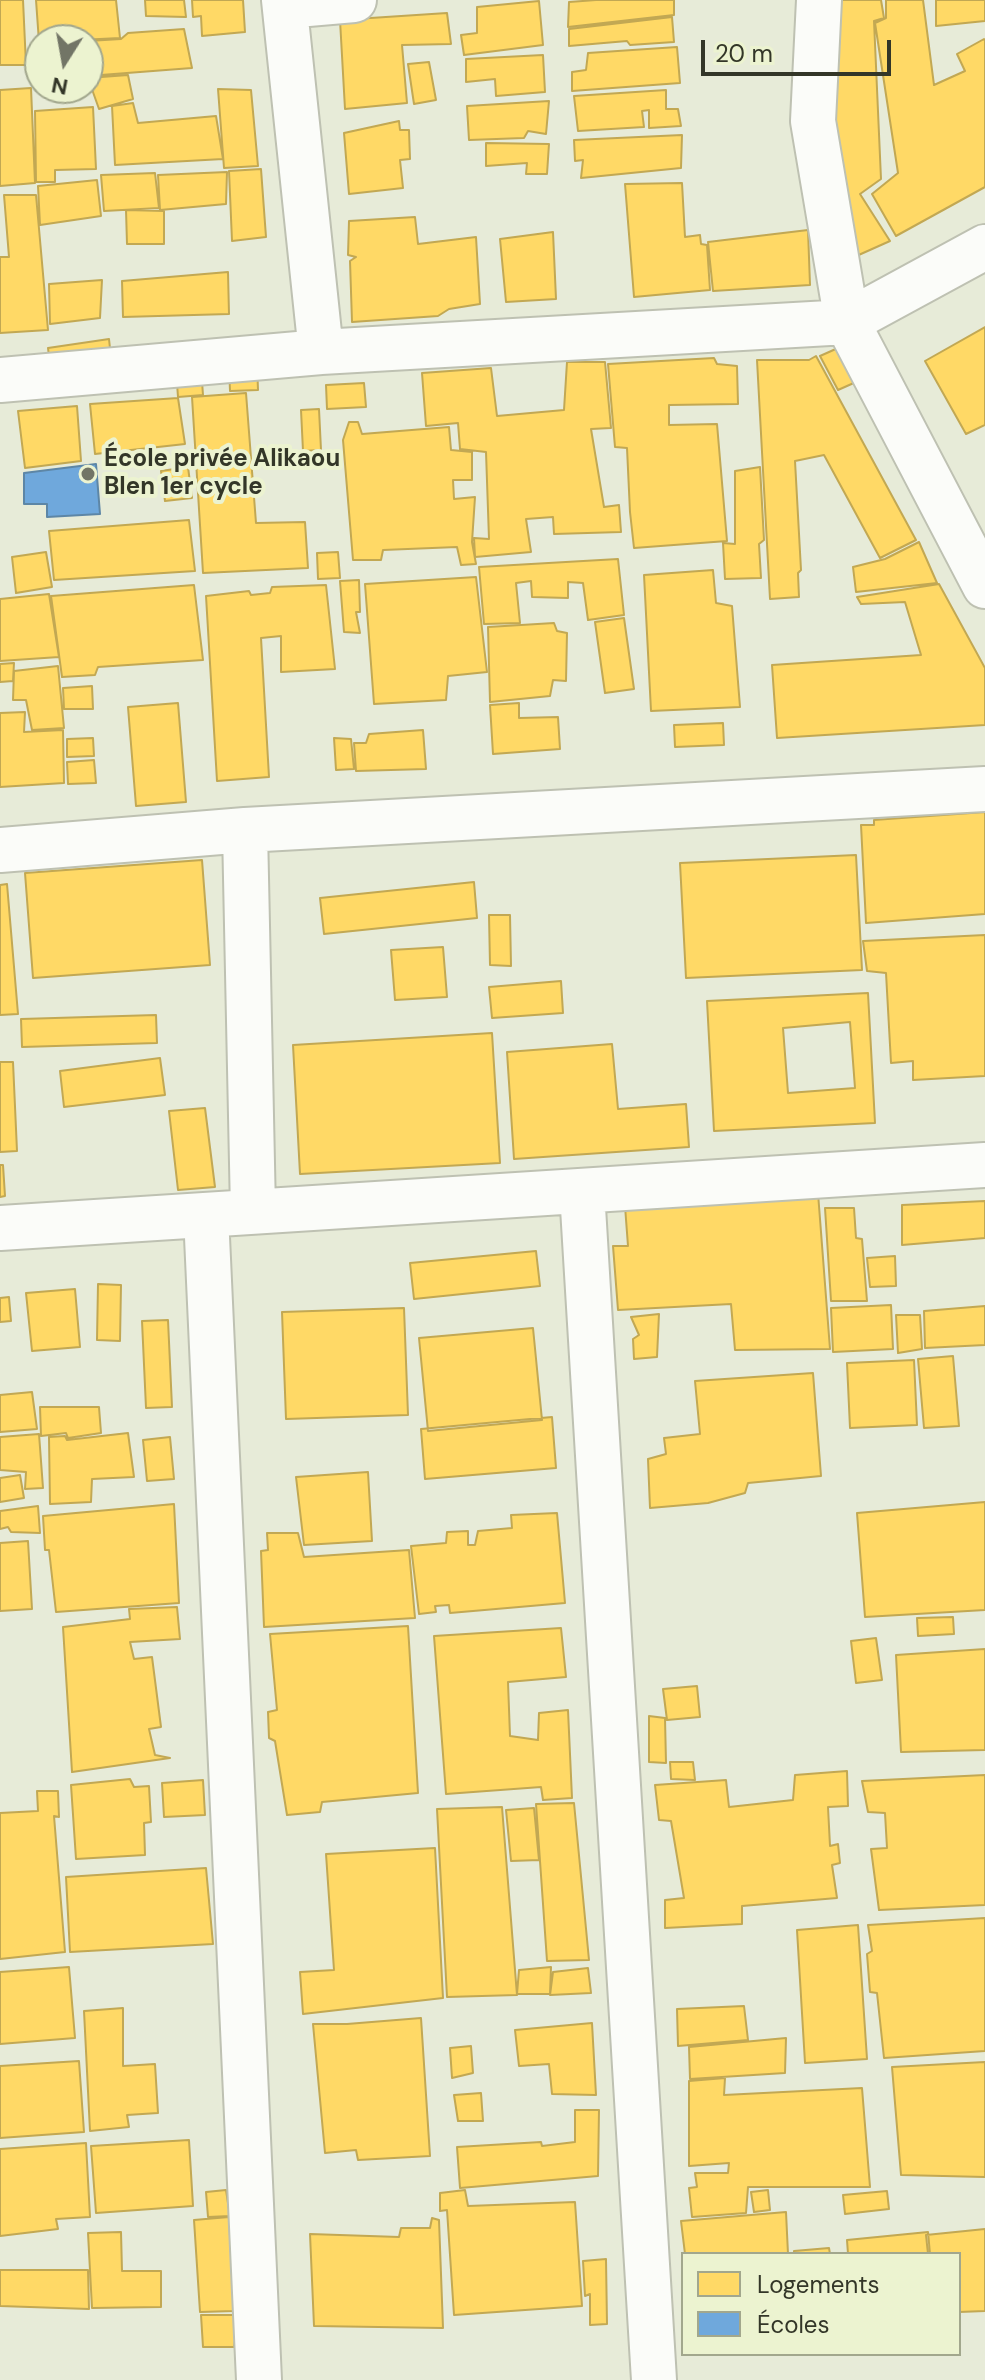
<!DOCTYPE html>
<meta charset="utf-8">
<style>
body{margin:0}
#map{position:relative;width:985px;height:2380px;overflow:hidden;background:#e7ebd8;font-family:"DM Sans",sans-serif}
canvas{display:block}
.legend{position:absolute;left:681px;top:2252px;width:280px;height:104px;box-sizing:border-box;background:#ecf3d0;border:2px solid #a2a78d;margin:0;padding:10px 14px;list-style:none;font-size:24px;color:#333628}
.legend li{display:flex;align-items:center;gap:16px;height:40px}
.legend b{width:40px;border:2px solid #a2a78d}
.north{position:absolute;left:24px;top:24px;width:80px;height:80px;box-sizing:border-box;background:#ecf3d0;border:2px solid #a2a78d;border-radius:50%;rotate:191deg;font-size:22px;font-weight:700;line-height:32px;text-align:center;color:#333628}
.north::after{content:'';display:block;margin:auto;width:28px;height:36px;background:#727566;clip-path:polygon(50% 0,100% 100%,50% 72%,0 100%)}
.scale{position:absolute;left:701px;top:40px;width:190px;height:36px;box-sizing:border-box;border:4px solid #333628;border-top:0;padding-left:10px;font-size:24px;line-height:28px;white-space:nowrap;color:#333628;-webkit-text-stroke:6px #ecf3d0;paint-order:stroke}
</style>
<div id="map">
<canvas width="985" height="2380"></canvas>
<ul class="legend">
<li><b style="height:22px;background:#ffd966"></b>Logements</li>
<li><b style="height:22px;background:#6fa8dc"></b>Écoles</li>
</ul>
<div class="north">N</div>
<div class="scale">20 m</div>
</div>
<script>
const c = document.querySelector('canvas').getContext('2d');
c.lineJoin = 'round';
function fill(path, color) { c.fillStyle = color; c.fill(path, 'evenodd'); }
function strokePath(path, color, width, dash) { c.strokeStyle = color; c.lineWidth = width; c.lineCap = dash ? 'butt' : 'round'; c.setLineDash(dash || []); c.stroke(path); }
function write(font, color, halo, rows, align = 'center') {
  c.font = font + ' "DM Sans",sans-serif'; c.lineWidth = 8; c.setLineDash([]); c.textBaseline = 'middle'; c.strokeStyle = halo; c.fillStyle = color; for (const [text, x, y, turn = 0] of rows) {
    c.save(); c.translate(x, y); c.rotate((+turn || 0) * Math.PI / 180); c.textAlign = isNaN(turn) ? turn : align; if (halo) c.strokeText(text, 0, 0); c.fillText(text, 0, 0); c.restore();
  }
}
const homes = new Path2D(`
 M0 0H23L26 65H0Z
 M36 0H116L120 38 39 42Z
 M145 0H184L186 17 146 16Z
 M192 0H243L245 32 202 36 201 16 193 17Z
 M596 0H674V15L568 27 569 2Z
 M824 0H881L884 18 874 21 881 179 860 194 890 241 843 262Z
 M886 0H923L934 85 965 71 957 54 984 39 985 41V187L896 236 872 194 898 173 875 23 886 18Z
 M936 0H985V21L936 26Z
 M539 1 543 45 464 55 461 35 477 33V7Z
 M447 13 451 44 402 45 407 103 345 109 340 20Z
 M672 17 674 42 630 45 627 41 569 46V29Z
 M184 29 192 68 88 76V41L121 39 128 33Z
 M32 43H40V79L31 80Z
 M677 47 680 83 572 91V72L586 70 588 53Z
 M543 55 545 92 496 96 495 79 466 82V59Z
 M429 62 436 100 414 104 408 64Z
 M128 75 133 99 99 109 88 78Z
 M31 88 35 183 0 186V90Z
 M218 89 251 90 258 166 224 168Z
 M666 90V109H678L681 126 649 128V110L642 111 644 127 578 131 574 96Z
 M549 101 546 134 528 131 524 138 469 140 467 106Z
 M133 103 138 123 216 116 223 159 115 165 112 106Z
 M93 107 96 169 55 170V182H36L35 111Z
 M399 121 400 130H409L410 159 400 160 403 188 349 194 344 133Z
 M682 135 681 168 581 178 583 160 575 161 574 140Z
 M486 143 549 144 547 174H526L527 163 486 166Z
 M261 169 266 237 232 241 229 171Z
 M227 172 226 204 160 210 158 175Z
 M155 173 159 208 104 211 101 175Z
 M97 180 101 216 40 225 38 186Z
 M682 183 685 237 700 235 701 244 707 245 710 290 634 297 625 184Z
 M4 195H36L48 330 0 333V257H9Z
 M126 210 164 211V244H127Z
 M415 217 418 244 476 237 480 304 449 309 438 316 352 322 350 261 356 257 348 255 349 221Z
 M808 230 810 285 713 291 708 242Z
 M553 232 556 299 506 302 500 239Z
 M228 272 229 314 123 317 122 281Z
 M102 280 100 318 50 324 49 284Z
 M985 327V425L966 434 925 361Z
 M109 339 112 367 51 373 48 348Z
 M838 348 856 382 838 390 820 356Z
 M816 356 916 540 880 558 824 455 795 461 801 570 798 573 799 597 770 599 757 360H809Z
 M714 358 717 364 737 366 738 404 669 405V425L717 424 727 541 634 548 630 512 627 448 615 447 608 364Z
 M567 362H605L611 428 591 429 604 507 619 505 621 532 554 534 553 517 526 519 531 552 475 557 474 538 489 539 486 452 460 449 458 423 426 426 422 373 491 368 497 416 564 410Z
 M257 363 258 390 230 391 229 366Z
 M201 368 203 395 178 397 176 370Z
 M364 383 366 407 327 409 326 385Z
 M246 393 256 523 305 522 308 568 203 573 192 397Z
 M178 398 185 444 95 454 90 404Z
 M77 406 81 461 25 468 18 411Z
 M319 409 321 450 303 451 301 410Z
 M349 422H358L362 434 449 427 451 450 472 452V480H453L454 499 475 497 472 542 476 564 461 565 457 547 383 550 381 560H353L343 440Z
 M188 467 192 498 165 501 161 471Z
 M760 467 764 540 759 544 761 578 725 579 723 543 735 544V471Z
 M189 520 195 571 54 580 49 531Z
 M919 542 937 583 856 592 853 567 885 559Z
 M46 552 52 587 16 593 12 557Z
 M338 552 340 578 318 579 317 553Z
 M618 559 624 615 588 620 583 583 568 582V598L532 597 531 581 516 583 520 623 484 624 479 567Z
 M713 570 716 603 732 606 740 707 651 711 644 575Z
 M476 577 487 672 448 676 446 700 374 704 365 584Z
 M359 580 360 612H356L360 633 344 632 340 581Z
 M939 584 985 668V725L777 738 772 665 921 655 905 602 861 604 857 597Z
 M194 585 203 660 98 667 95 675 62 677 51 596Z
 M326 585 335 669 281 672V636L261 638 269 777 217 781 206 596 249 591 251 595 270 593 272 587Z
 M49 594 59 657 0 661V599Z
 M624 618 634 689 605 693 595 622Z
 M554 623 557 631 567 633 566 681 553 680 550 696 490 702 488 627Z
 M14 663 13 681 0 682V664Z
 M58 666 64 728 32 730 26 700H13L14 671Z
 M92 686 93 709H64L63 688Z
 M178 703 186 802 136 806 128 707Z
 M519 703V718L558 717 560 749 493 754 490 705Z
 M25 712 24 732 63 730 64 783 0 787V713Z
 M723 723 724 745 675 747 674 725Z
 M423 730 426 769 356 771 354 743H366L369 734Z
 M93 738 94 756 67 757V739Z
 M334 738 351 739 354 769 336 770Z
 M94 760 96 783 68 784 67 762Z
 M985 812V914L866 923 861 825H874V820Z
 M856 855 862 970 686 978 680 863Z
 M202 860 210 965 33 978 25 873Z
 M474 882 477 918 324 934 320 898Z
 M7 884 18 1014 0 1015V885Z
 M489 915H510L511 966 490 965Z
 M985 935V1076L913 1080V1061L891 1063 886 973 867 971 863 941Z
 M443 947 447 997 395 1000 391 950Z
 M561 981 563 1013 492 1018 489 987Z
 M868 993 875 1123 714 1131 707 1001ZM850 1022 855 1088 788 1093 783 1028Z
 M156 1015 157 1043 22 1047 21 1019Z
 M492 1033 500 1163 300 1174 293 1045Z
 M612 1044 618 1109 686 1104 689 1147 514 1159 507 1052Z
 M160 1058 165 1095 64 1107 60 1071Z
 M0 1062H13L17 1151 0 1152Z
 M205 1108 215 1187 178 1190 169 1111Z
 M0 1165H3L5 1196 0 1197Z
 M818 1193 830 1349 735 1350 731 1304 618 1310 613 1246H628L625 1206Z
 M985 1201V1238L902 1245V1205Z
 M825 1208H854L856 1238 862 1239 867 1301H831Z
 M536 1251 540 1286 414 1299 410 1263Z
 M895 1256 896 1286 870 1287 867 1258Z
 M98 1284 121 1285 120 1341 97 1340Z
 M75 1289 80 1347 32 1351 26 1293Z
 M9 1297 11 1321 0 1322V1298Z
 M891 1305 893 1349 833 1352 831 1308Z
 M985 1306V1345L925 1348 924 1311Z
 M404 1308 408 1415 286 1419 282 1312Z
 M659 1314 657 1357 634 1359 633 1339 639 1335 631 1317Z
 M896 1315H920L922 1349 898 1353Z
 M168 1320 172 1407 146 1408 142 1321Z
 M533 1328 542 1420 428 1431 419 1338Z
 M953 1356 959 1426 924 1428 918 1359Z
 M914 1360 917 1425 850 1428 847 1363Z
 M813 1373 821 1476 748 1483 745 1493 708 1503 650 1508 648 1459 666 1454 664 1438 700 1434 695 1381Z
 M32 1392 37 1429 0 1432V1395Z
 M40 1407H99L101 1433 68 1438 66 1433 41 1436Z
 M552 1417 556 1468 425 1479 421 1429Z
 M128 1433 134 1477 92 1479 91 1502 50 1504 49 1437 65 1436 67 1440Z
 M39 1434 43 1488 25 1489 26 1472 0 1470V1437Z
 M170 1437 174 1479 147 1481 143 1440Z
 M368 1472 372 1541 304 1545 296 1477Z
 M20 1475 24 1498 0 1502V1478Z
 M985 1502V1610L865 1617 857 1513Z
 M174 1504 179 1603 56 1612 49 1550H45L43 1516Z
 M38 1506 40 1533 11 1532 8 1527 0 1529V1511Z
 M557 1513 565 1603 450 1613 449 1605 435 1606 436 1612 419 1614 411 1546 446 1543 447 1532 468 1531V1545H475L478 1531 512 1528 511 1515Z
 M267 1533H298L304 1557 409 1550 415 1618 264 1627 261 1551 268 1550Z
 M28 1541 32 1609 0 1611V1543Z
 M177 1607 180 1639 130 1642 134 1659 152 1657 161 1727 149 1729 155 1755 170 1758 72 1772 63 1627 130 1619 129 1609Z
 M953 1617 954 1634 918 1636 917 1618Z
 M408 1626 418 1793 322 1802 320 1812 287 1815 275 1741 269 1738 268 1712 277 1710 270 1634Z
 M561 1628 566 1677 508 1682 510 1736 538 1740 539 1713 568 1710 572 1798 543 1800 541 1787 446 1794 434 1636Z
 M876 1638 882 1680 856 1683 851 1641Z
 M985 1649V1750L901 1752 896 1655Z
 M697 1686 700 1717 667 1720 663 1689Z
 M649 1716 665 1718 666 1763 649 1762Z
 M670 1762H693L695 1780 671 1779Z
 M847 1771 848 1806 828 1807 830 1846 838 1844 840 1863 832 1865 837 1898 742 1906V1924L665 1928V1900L684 1898 671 1821 659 1820 655 1785 726 1780 729 1807 793 1800 795 1775Z
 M985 1775V1905L879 1910 871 1849 887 1848 885 1813 868 1812 862 1781Z
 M130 1779 134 1787 149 1786 151 1822 144 1823 145 1855 76 1859 71 1785Z
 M203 1780 205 1815 164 1817 162 1783Z
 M37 1791H58L59 1817 54 1816 65 1952 0 1959V1813L38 1811Z
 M574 1803 589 1960 547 1961 536 1804Z
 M502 1807 517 1995 447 1997 437 1809Z
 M534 1808 539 1860 511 1861 506 1810Z
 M435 1848 443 1998 303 2014 300 1972 334 1970 326 1854Z
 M206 1868 213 1944 70 1952 66 1877Z
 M985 1918V2051L884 2058 877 1993 870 1992 867 1954 872 1951 868 1925Z
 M858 1925 867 2059 805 2063 797 1930Z
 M69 1967 75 2038 0 2044V1972Z
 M551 1967 550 1994H517L519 1970Z
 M588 1968 591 1993 550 1995 553 1972Z
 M744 2006 748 2040 678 2046 677 2009Z
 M123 2008V2066L155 2064 158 2113 127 2115 129 2127 90 2131 84 2011Z
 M421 2018 430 2156 358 2160 356 2150 325 2153 313 2024H347Z
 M592 2023 596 2095 552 2094 549 2064 519 2066 515 2030Z
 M786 2038 785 2073 690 2079 689 2047Z
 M471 2046 473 2073 452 2078 450 2048Z
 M79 2061 84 2132 0 2138V2066Z
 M985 2062V2177L901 2175 892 2067Z
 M725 2078 724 2095 862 2088 870 2187H748L746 2213 692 2217 689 2188 697 2187 695 2173H728L729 2163 689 2166V2081Z
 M481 2093 483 2121H458L454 2095Z
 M575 2110H599L598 2176 460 2188 457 2147 541 2142 542 2146 575 2142Z
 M189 2140 193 2206 96 2213 91 2146Z
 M86 2143 90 2217 56 2219 58 2229 0 2236V2149Z
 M226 2190 230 2216 208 2217 206 2192Z
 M465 2190 468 2206 575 2202 582 2306 454 2315 447 2210 440 2211V2193Z
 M768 2190 770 2210 754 2212 751 2192Z
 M887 2191 889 2209 845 2214 843 2195Z
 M786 2212 788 2254H685L681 2221Z
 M229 2217 234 2311 200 2312 194 2220Z
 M432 2218 439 2220 443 2328 314 2326 310 2234 399 2237 401 2228H430Z
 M985 2229V2311L959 2312V2254H928L926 2235Z
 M121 2232 122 2271H161V2307L92 2308 88 2233Z
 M928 2232 930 2254H848L847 2240Z
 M829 2248 830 2254H794V2251Z
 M606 2259 607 2324 590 2325V2294L585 2296 583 2261Z
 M0 2270H88L89 2309 0 2306Z
 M201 2315H238L234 2347H203Z`);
fill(homes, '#ffd966');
strokePath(homes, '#c2a853', 2);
const schools = new Path2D(`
 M96 464 100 514 47 517V504H24V473Z`);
fill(schools, '#6fa8dc');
strokePath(schools, '#5d86a6', 2);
const minor = new Path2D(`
 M284 0 321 352
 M819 0 813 121 847 322 985 586
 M285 6 354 0
 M0 380 321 352 847 322 985 247
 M245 830 253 1211
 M0 850 245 830 985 789
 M582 1191 654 2380
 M206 1215 259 2380
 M0 1228 985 1165`);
strokePath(minor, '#bec1b2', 48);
strokePath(minor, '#fbfcf9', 44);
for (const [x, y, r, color] of [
 [88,474,8,"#727566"]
]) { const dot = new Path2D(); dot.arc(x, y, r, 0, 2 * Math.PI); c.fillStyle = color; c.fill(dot); strokePath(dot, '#ecf3d0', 3); }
write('bold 24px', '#333628', '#ecf3d0', [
 ["École privée Alikaou",104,460],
 ["Blen 1er cycle",104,488]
], 'left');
</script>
